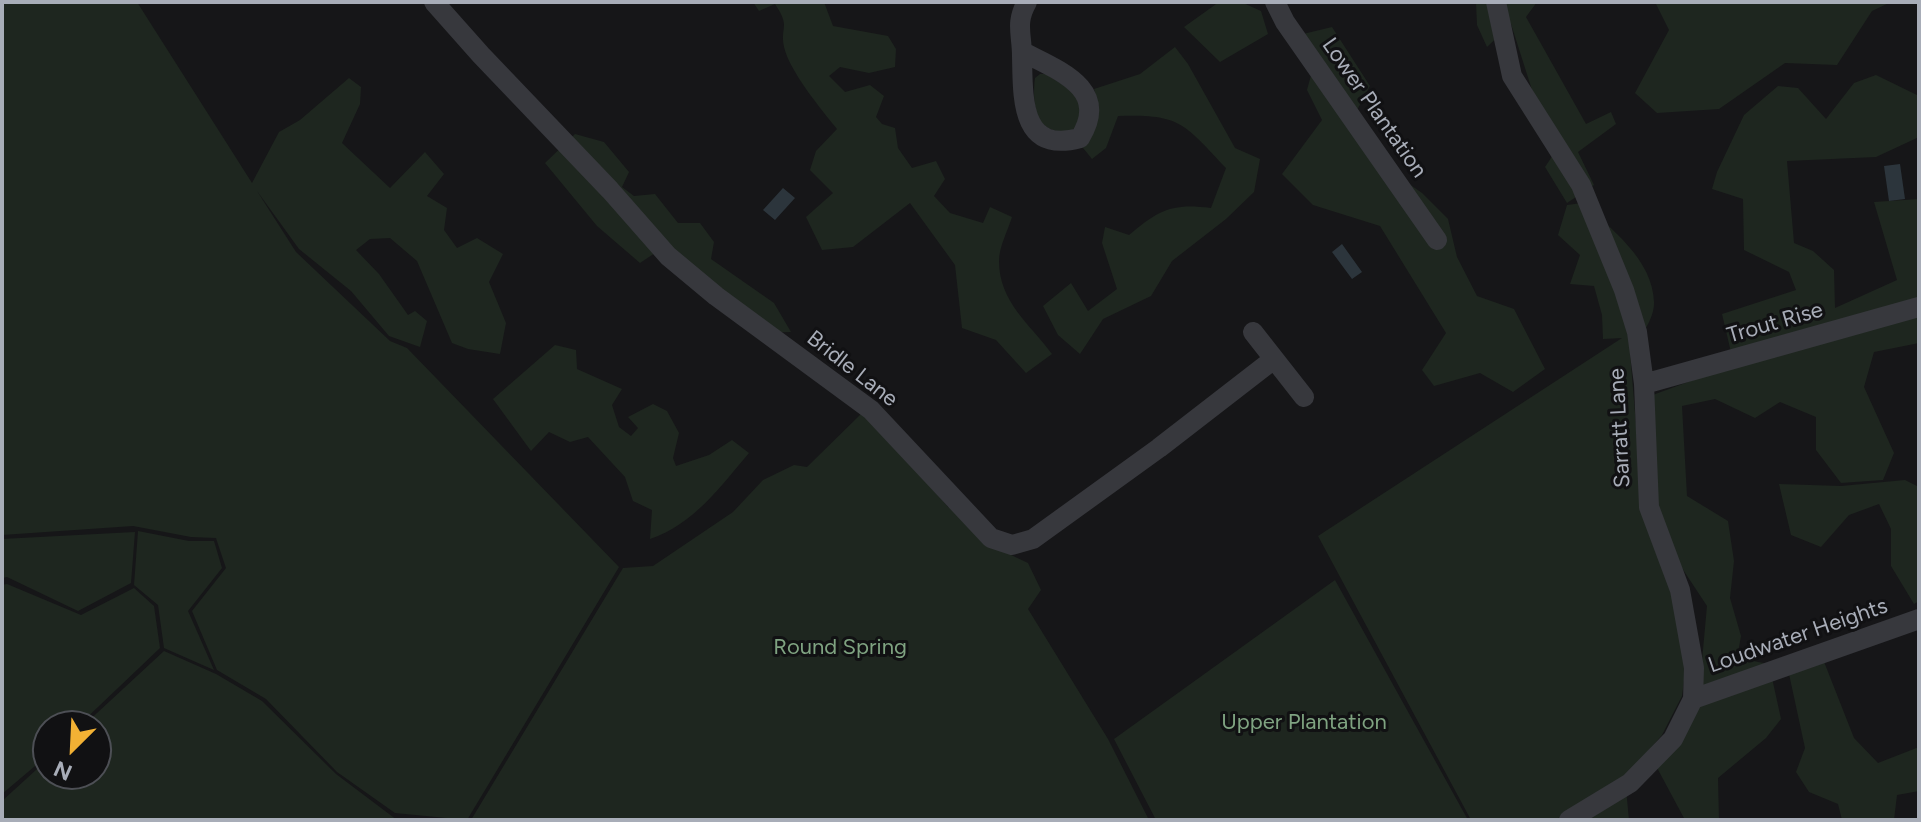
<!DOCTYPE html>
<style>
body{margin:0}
#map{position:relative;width:1921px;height:822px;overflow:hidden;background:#161618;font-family:Figtree,sans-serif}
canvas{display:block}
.frame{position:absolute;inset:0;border:4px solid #a8adb8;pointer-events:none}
.north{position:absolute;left:32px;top:710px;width:80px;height:80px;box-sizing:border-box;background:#111113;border:2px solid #4d4f55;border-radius:50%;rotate:204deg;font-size:22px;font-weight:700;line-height:32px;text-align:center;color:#a8adb8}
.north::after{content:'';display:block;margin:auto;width:28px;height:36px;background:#f2b134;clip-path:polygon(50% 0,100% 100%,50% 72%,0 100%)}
</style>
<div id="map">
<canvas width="1921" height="822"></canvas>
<div class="frame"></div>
<div class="north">N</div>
</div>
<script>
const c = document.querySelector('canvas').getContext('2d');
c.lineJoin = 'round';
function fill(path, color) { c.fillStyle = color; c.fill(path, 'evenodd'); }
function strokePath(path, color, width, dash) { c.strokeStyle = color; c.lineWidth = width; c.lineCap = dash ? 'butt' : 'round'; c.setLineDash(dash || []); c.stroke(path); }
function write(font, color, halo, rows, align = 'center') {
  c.font = font + ' Figtree,sans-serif'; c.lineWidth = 6; c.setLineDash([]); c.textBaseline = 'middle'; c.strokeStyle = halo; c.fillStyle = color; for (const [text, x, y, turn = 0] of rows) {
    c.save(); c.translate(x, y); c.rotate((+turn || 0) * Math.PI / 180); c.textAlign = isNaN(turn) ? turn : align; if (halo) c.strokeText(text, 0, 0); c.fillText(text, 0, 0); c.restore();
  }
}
fill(new Path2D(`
 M2 2H137L252 183 279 132 300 120 349 78 361 87 360 104 342 143 390 188 425 152 444 174 427 196 447 208 444 230 457 248 477 238 503 254 489 282 506 323 500 354 468 349 452 343 417 261 390 238 370 239 356 250 379 274 408 315 415 311 427 321 420 347 389 336 351 291 299 249 257 191 296 252 390 341 407 348 619 567 467 820 395 813 337 772 266 699 217 670 192 611 226 568 216 538 191 537 133 526 2 535Z
 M753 2H824L833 26 888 36 896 49 895 67 869 73 840 67 829 76 845 92 870 85 884 96 876 117 882 124 895 128 898 148 912 168 936 161 945 179 934 196 950 213 983 223 990 207 1012 217C1008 230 999 247 999 261 999 302 1030 324 1052 354L1026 373 996 340 962 328 955 265 910 203 853 247 822 250 806 217 833 193 810 170 816 151 837 129C821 109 790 72 784 47 780 25 791 28 775 4L759 11Z
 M1219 2H1241L1261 11 1268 34 1220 62 1184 27Z
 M1476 2H1537L1526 17 1586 124 1611 112 1616 124 1578 152 1594 185 1567 203 1545 167 1561 143 1532 90 1511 24 1487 47 1477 25Z
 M1659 2H1891L1872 11 1837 65 1785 63 1719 109 1657 113 1635 93 1669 30 1656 4Z
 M1332 27 1370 86 1356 112 1405 181 1422 193 1448 219 1457 257 1477 296 1514 309 1545 369 1513 392 1480 373 1434 386 1422 370 1446 333 1380 226 1313 205 1282 174 1322 120 1307 90 1316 57 1303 34Z
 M1175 47 1188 64 1235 148 1260 159 1254 192 1226 219 1172 261 1151 296 1103 319 1080 354 1058 335 1043 306 1071 283 1088 311 1117 289 1102 243 1105 227 1129 235C1159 210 1171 203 1211 208L1226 168C1184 124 1182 114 1118 116L1106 148 1092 159 1079 143 1086 119 1099 107 1094 89 1140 74Z
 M1040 74H1046L1077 94 1083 112 1075 128 1067 133C1062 132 1053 131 1048 128 1033 120 1033 93 1035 78Z
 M1876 75 1919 96V137L1876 157 1787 161 1794 243 1813 251 1834 270 1835 308 1897 280 1874 202 1919 199V343L1874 352 1864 387 1894 453 1883 480 1841 483 1816 450V417L1780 402 1755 418 1715 399 1682 406 1687 496 1728 521 1734 561 1730 598 1741 636 1737 658 1769 664 1781 719 1766 738 1718 778 1719 820H1685L1655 764 1700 683 1707 606 1674 556 1658 506 1650 396 1734 365 1722 314 1796 290 1789 272 1744 250 1743 199 1712 189 1717 172 1744 115 1778 86 1798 88 1826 119 1854 83Z
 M575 134 604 142 629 172 622 187 634 196 655 194 678 223H700L714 242 711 259 774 303 791 332 759 333 667 245 640 263 597 226 545 163Z
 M1582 203C1611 228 1653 260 1654 302 1655 318 1639 340 1630 352L1643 511 1672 592 1686 666 1682 696 1662 735 1625 778 1629 820H1561L1611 786 1555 820H1471L1318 536 1622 338 1603 339 1602 315 1594 286 1570 284 1580 255 1558 235 1567 205Z
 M555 345 576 350 577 369 622 389 612 405 619 427 631 436 638 428 628 417 653 404 667 411 679 433 673 458 676 466 709 455 732 440 749 453C720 487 694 524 650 539L652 510 633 501 625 477 588 437 570 442 549 432 531 451 493 399Z
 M861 414 870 415 948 507 1008 537 1011 555 1028 563 1041 590 1028 609 1108 739 1149 820H471L623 568 653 566 733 512 763 480 794 465 807 467Z
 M1905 480 1919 487V601L1914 604 1891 566V529L1879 504 1849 515 1821 547 1791 535 1779 484 1841 486Z
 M138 531 189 541H214L222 568 188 611 214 670 164 648 158 605 134 585Z
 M135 532 131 583 78 611 7 577 2 578V539Z
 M1335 580 1468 820H1156L1114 739Z
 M7 584 81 615 134 588 154 606 160 648 78 726H48V755L2 794V585Z
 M1819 649 1854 738 1878 763 1919 747V791L1897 795 1894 820H1842L1838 804 1809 792 1796 772 1805 748 1786 660Z
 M164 651 216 674 262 701 336 774 397 820H2V801L48 759V774H96V726H83Z`), '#1e261f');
fill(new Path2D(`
 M1900 164 1905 199 1889 201 1884 166Z
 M783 188 795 198 775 220 763 210Z
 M1342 244 1362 272 1352 279 1332 252Z`), '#2c353c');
strokePath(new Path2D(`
 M434 2 481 55 610 190 668 256 716 296 871 410 991 538 1012 545 1033 539 1159 448 1274 359
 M1275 2 1285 22 1437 240
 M1496 2 1512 76 1581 185 1624 290 1637 332 1644 384 1649 507 1680 590 1694 668 1693 699 1673 739 1630 783 1569 820
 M1023 52C1060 71 1110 89 1080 138 1020 154 1023 98 1022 56 1022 34 1015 23 1027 2
 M1253 332 1304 397
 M1644 384 1919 307
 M1693 699 1919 619`), '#37383d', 20);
write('22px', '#a8adb8', '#111113', [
 ["Lower Plantation",1374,108,55],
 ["Trout Rise",1775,323,-16],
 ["Bridle Lane",852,369,38],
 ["Sarratt Lane",1620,428,-93],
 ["Loudwater Heights",1798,636,-19]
]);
write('22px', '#7fa381', '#111113', [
 ["Round Spring",840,648],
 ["Upper Plantation",1304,723]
]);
</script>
